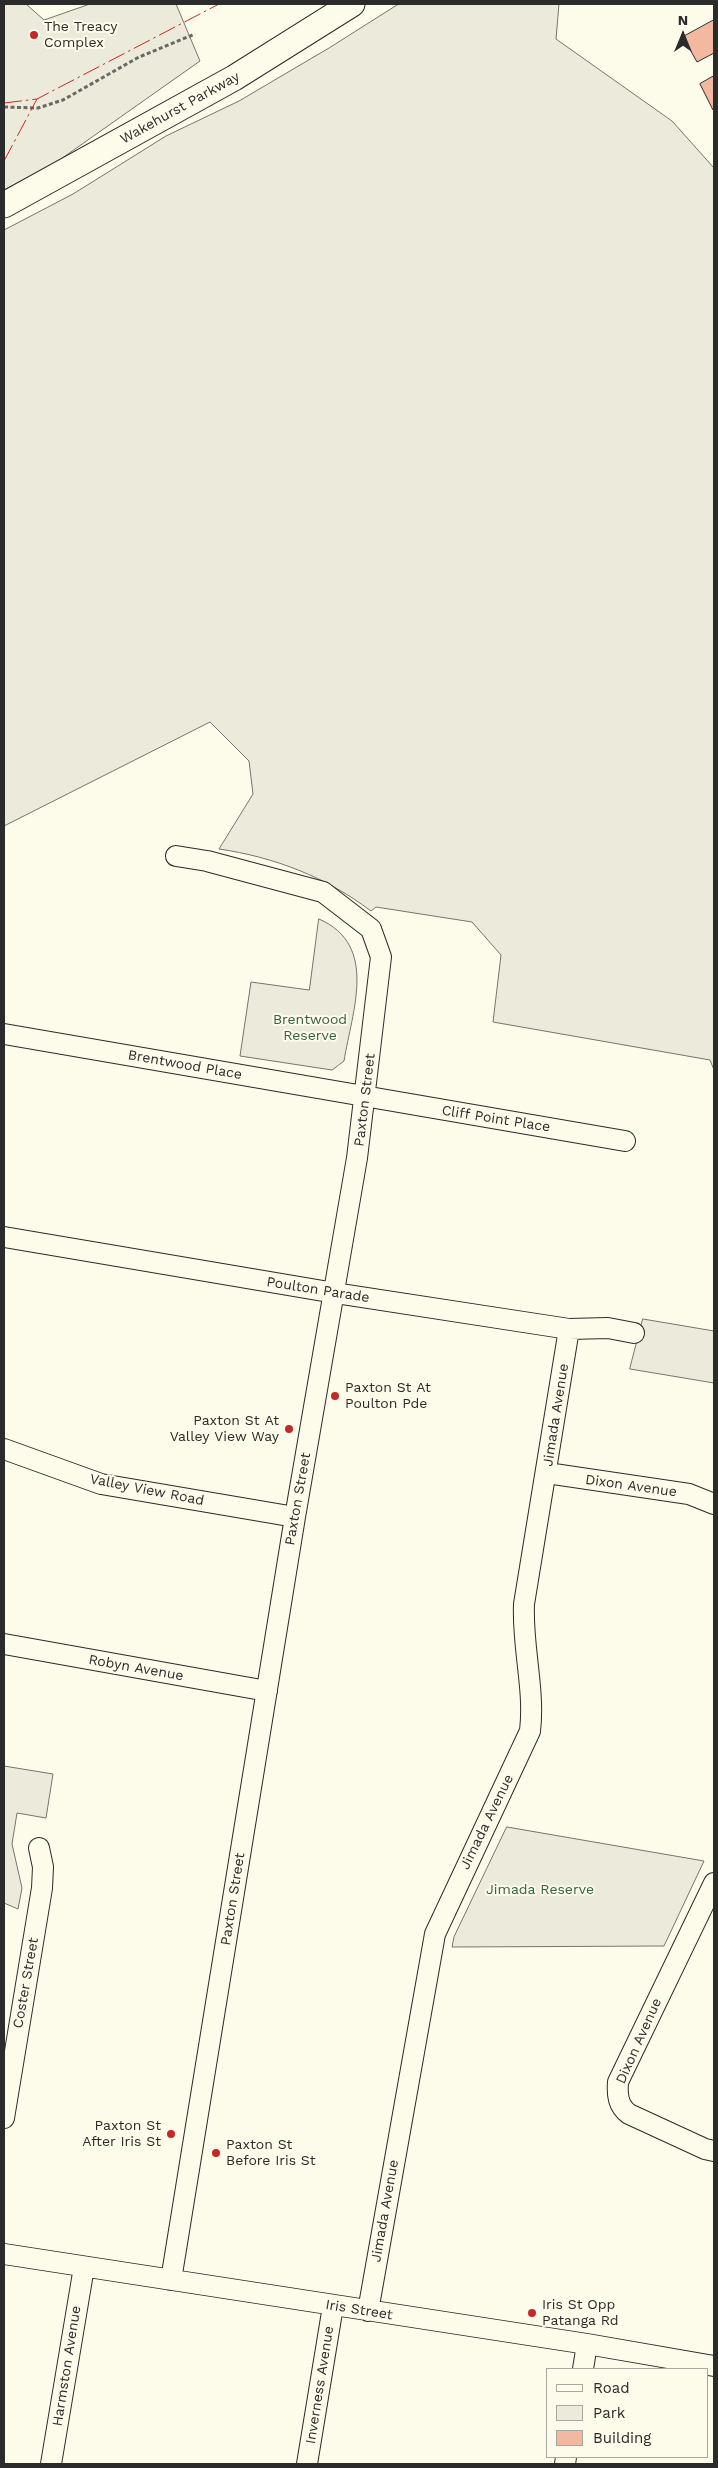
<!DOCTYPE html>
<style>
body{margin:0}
#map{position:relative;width:718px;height:2468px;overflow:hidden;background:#fdfbea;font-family:"Work Sans",sans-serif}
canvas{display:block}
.frame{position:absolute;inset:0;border:5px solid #2b2b2b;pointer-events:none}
.legend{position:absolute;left:546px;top:2368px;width:162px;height:90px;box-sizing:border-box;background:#fdfbea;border:1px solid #a9a89e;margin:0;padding:6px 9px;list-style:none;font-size:15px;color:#2b2b2b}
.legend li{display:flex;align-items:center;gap:10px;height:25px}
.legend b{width:25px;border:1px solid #a9a89e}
.north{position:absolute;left:658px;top:10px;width:50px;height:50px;-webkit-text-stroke:4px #fdfbea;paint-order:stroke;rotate:0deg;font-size:14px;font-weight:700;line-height:20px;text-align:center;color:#2b2b2b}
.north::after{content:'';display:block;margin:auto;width:18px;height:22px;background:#2b2b2b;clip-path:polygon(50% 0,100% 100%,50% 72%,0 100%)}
</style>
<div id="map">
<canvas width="718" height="2468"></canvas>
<div class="frame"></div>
<ul class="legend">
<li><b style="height:6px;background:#fdfbea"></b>Road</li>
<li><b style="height:14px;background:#ecebdb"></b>Park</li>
<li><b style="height:14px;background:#f2b8a0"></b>Building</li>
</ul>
<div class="north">N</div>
</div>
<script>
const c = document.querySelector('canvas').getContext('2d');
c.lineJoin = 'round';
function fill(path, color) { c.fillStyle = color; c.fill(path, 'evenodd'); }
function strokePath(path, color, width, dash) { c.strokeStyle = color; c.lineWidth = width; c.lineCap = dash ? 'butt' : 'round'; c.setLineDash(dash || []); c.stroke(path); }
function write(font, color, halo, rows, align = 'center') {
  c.font = font + ' "Work Sans",sans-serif'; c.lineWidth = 4; c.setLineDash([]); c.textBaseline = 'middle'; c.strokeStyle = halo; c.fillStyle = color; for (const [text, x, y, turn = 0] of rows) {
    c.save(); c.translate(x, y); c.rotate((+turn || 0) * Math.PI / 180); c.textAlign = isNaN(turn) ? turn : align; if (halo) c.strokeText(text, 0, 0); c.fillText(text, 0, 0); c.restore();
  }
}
const green = new Path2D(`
 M4 4H26L44 20 90 4H176L200 61 51 166 4 190Z
 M399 4H559L556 39 672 121 714 168V1070L710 1060 493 1022 501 955 472 922 376 907 371 911C326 877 274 857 219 849L253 794 249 761 210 722 4 826V230L73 194 166 136 239 101 329 48Z
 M319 919C379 945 352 1011 344 1061L332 1070 240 1056 251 982 309 990Z
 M643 1319 714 1331V1383L630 1369Z
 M4 1766 53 1774 46 1818 17 1813 12 1844 22 1888 18 1909 4 1903Z
 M507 1827 704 1861 664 1946 452 1947 454 1937Z`);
fill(green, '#ecebdb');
strokePath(green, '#74746e', 1);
const building = new Path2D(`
 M714 20V53L697 62 683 37Z
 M714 76V109L713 110 700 84Z`);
fill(building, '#f2b8a0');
strokePath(building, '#2b2b2b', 1);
const minor = new Path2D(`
 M4 1034 625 1141
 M4 1237 335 1293 569 1329 608 1328 634 1333
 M4 1449 101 1484 295 1517
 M547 1473 689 1494 714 1504
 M4 1644 267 1691
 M714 1883 618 2082C617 2095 618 2106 629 2114L705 2149 714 2151
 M4 2118 42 1888 43 1867 39 1848
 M4 2254 587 2344 714 2366
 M171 2280 295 1517 357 1158 381 957 371 929 323 892 207 861 176 856
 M368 2311 435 1934 530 1731C535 1689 522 1647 524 1604L569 1329
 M583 2369 587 2344
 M51 2464 84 2267
 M307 2464 333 2306
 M565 2464 566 2457`);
const major = new Path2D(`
 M4 205 234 78 352 4`);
strokePath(minor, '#2b2b2b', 22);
strokePath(major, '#2b2b2b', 27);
strokePath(new Path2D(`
 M4 107 38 108 63 100 139 57 195 34`), '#6a6964', 3, [4, 2.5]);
strokePath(minor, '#fdfbea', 20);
strokePath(major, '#fdfbea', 25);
strokePath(new Path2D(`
 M4 103 37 99 219 4
 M4 161 37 99`), '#c62828', 1, [18, 4, 2.5, 4]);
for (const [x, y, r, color] of [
 [34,35,5,"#c62828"],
 [335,1396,5,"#c62828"],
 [289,1429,5,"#c62828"],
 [171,2134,5,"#c62828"],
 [216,2153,5,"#c62828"],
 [532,2313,5,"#c62828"]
]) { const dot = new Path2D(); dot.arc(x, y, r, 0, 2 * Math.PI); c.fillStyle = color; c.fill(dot); strokePath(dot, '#fdfbea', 2); }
write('14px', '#2b2b2b', '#fdfbea', [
 ["The Treacy",44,27],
 ["Complex",44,43],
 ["Paxton St At",345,1388],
 ["Poulton Pde",345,1404],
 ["Paxton St At",279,1421,"right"],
 ["Valley View Way",279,1437,"right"],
 ["Paxton St",161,2126,"right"],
 ["After Iris St",161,2142,"right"],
 ["Paxton St",226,2145],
 ["Before Iris St",226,2161],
 ["Iris St Opp",542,2305],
 ["Patanga Rd",542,2321]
], 'left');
write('14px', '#2b2b2b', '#fdfbea', [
 ["Wakehurst Parkway",180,108,-29],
 ["Brentwood Place",185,1065,10],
 ["Paxton Street",365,1100,-83],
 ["Cliff Point Place",496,1119,9],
 ["Poulton Parade",318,1290,9],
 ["Jimada Avenue",556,1415,-81],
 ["Dixon Avenue",631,1486,8],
 ["Valley View Road",147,1490,11],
 ["Paxton Street",298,1499,-80],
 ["Robyn Avenue",136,1668,10],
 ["Jimada Avenue",487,1822,-64],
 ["Paxton Street",233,1899,-81],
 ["Coster Street",26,1983,-80],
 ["Dixon Avenue",639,2041,-66],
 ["Jimada Avenue",385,2211,-80],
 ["Iris Street",359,2310,9],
 ["Harmston Avenue",67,2366,-81],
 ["Inverness Avenue",320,2385,-81]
]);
write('14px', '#34623c', '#fdfbea', [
 ["Brentwood",310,1020],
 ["Reserve",310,1036],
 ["Jimada Reserve",540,1890]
]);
</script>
